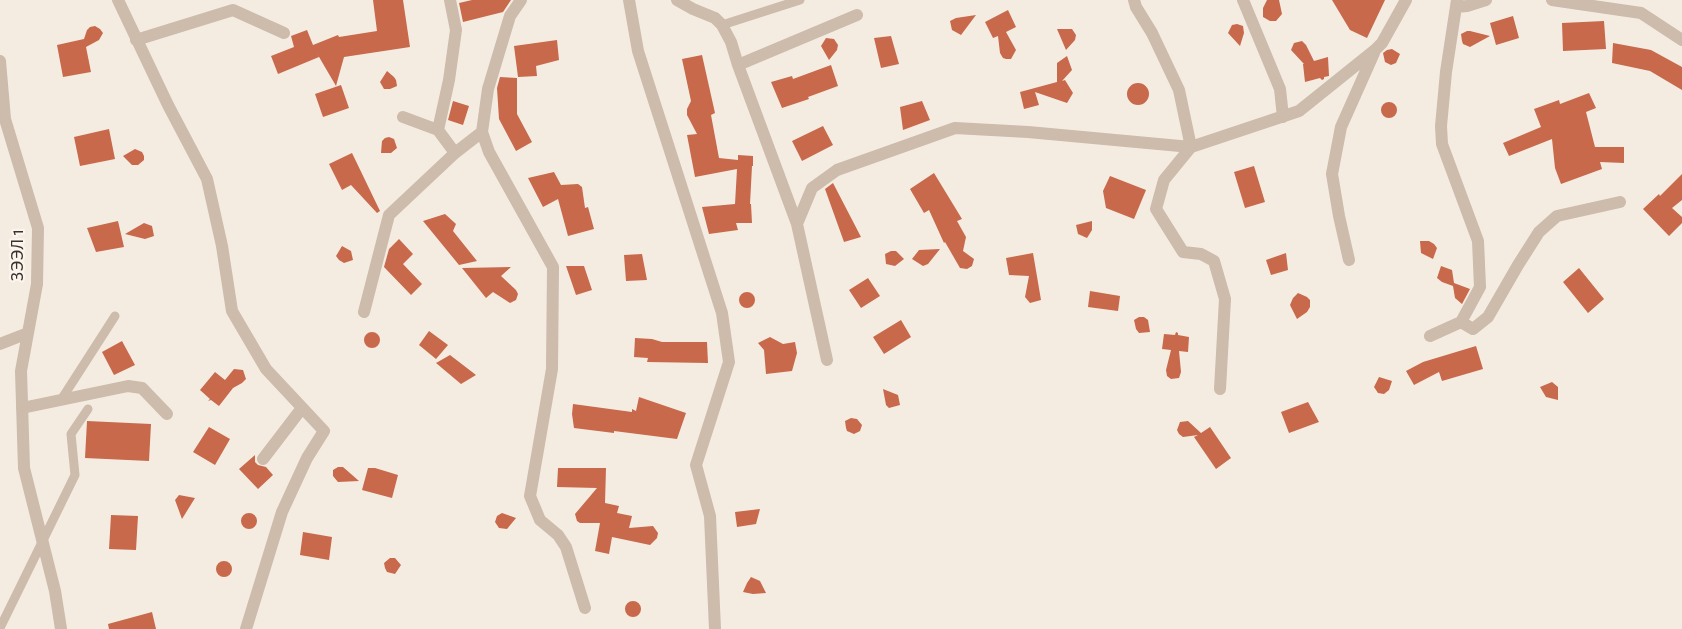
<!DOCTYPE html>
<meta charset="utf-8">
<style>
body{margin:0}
canvas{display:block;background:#f4ebe1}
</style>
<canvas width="1682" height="629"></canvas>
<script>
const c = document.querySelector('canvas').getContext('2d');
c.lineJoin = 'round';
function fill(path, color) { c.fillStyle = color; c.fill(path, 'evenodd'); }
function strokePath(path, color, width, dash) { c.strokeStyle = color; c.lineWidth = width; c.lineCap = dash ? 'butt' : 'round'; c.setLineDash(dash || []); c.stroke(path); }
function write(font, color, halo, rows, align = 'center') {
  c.font = font + ' "Alegreya Sans",sans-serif'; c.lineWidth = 4.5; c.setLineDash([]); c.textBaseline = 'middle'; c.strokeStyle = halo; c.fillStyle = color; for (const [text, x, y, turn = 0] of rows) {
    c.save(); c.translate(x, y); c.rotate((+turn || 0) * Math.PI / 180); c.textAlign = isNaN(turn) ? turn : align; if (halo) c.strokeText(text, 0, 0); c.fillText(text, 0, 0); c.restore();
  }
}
fill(new Path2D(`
 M373 0H403L410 47 344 57 336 86 315 50 319 57 278 74 271 56 294 47 291 36 307 30 313 45 338 35 339 37 377 31Z
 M472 0H511L503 12 463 22 459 3Z
 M1267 0H1279L1282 14 1276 21H1270L1263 17V8Z
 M1332 0H1385L1367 38 1350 30Z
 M1008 10 1016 27 1006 32 1016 50 1011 59H1006L1003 58 1000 53 998 36 993 38 985 22Z
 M976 15 961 35 952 30 950 21 956 18Z
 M1513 16 1519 38 1496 45 1490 23Z
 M1604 21 1606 49 1563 51 1562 23Z
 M1237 24 1243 26 1244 33 1240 46 1228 33 1232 25Z
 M95 26 100 29 103 33 99 40 86 47 91 72 63 77 57 45 84 39 87 30 90 27Z
 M1057 29H1072L1076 35 1075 40 1066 50Z
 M1467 31H1470L1490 36 1470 47 1463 44 1462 41 1461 34Z
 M891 36 899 64 881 68 874 38Z
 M826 38 834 39 838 45 837 50 829 60 821 46Z
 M557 40 559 60 536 66 537 76 518 77 514 46Z
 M1302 41 1306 45 1314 61 1328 57 1329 76 1324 77V79L1322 80 1320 78 1305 82 1303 64H1304L1291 50 1294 43Z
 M1613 43 1651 50 1682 67V90L1650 71 1612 63Z
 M1392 49 1400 54 1396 63 1391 65 1385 62 1383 53 1387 50Z
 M702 55 715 113 711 115 719 158 738 160V155L753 156V166H752L750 204H751L752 223H736L738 230 709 234 702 207 735 204 737 169 695 177 687 135 697 134 687 115V109L691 101 682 59Z
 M1067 56 1072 70 1062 81 1065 80 1073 93 1067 103 1035 92 1039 105 1024 109 1020 92 1057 82V63Z
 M831 65 838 86 808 97 809 99 782 108 771 82 792 76 793 79Z
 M387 71 394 77 396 80 397 86 390 89H384L380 82Z
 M500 77 517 78V114L532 142 516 151 499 119 497 88Z
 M1127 94a11 11 0 1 1 22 0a11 11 0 1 1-22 0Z
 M341 85 349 108 323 117 315 94Z
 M1589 93 1596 108 1586 112 1595 147H1624V163L1600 162 1602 169 1561 184 1555 168 1552 139 1509 156 1503 143 1541 127 1534 109 1559 100 1560 104Z
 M453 101 469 106 463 125 448 120Z
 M922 101 930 120 903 130 900 107Z
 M1381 110a8 8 0 1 1 16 0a8 8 0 1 1-16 0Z
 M823 126 833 145 802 161 792 141Z
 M109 129 115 159 80 166 74 137Z
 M389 137 394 139 397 148 391 153H381L382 141 385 138Z
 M135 149 142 152 144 156V160L138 165H132L123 156Z
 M352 153 380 211 377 213 351 185 342 190 329 164Z
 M1254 166 1265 202 1245 208 1234 172Z
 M554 172 561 185 578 184 582 187 585 208 588 207 594 229 568 236 558 199 543 207 528 178Z
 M934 173 962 219 957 221 966 237 963 251 974 259 972 266 967 269 960 268 945 242 944 243 929 210 924 213 910 189Z
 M1682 174V200L1672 208 1682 217V223L1669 236 1643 209 1659 194 1660 196Z
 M1110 176 1146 190 1134 219 1106 208 1103 191Z
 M833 183 861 237 844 242 825 189Z
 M445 214 456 224 453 231 477 261 459 265 423 221Z
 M118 221 124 247 96 252 87 228Z
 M1092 221V230L1087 238 1078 234 1076 225Z
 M144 223 152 226 154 236 145 239 125 234Z
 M399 239 413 254 403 264 422 284 411 295 384 267 389 249Z
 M1420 241H1429L1434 244 1437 248 1433 259 1421 253Z
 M342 246 351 251 353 260 344 263 339 260 336 256Z
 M940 249 928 264 923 266 912 259 919 250Z
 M891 251H896L904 259 895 266 886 264 885 254Z
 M1033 253 1041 300 1030 303 1025 297 1029 276 1009 275 1006 258Z
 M1286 253 1288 270 1271 275 1266 260Z
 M642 254 647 280 626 281 624 255Z
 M566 266H584L592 290 576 295Z
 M1441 266 1452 270 1454 283 1470 289 1462 304 1455 298 1453 286 1442 282 1437 278Z
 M511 267 501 276 516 290 518 294 516 300 510 303 493 292 486 298 462 268Z
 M1579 268 1604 299 1588 313 1563 282Z
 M868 278 880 296 861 308 849 290Z
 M1090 291 1120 296 1118 311 1088 307Z
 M739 300a8 8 0 1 1 16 0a8 8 0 1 1-16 0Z
 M1298 293 1307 297 1310 300V307L1307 312 1297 319 1290 305 1293 298Z
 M1139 317H1144L1148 320 1150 332 1139 333 1136 329 1134 320Z
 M901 320 911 337 884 354 873 337Z
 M429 331 448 345 436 359 419 345Z
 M1176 332 1178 333V335L1189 337 1188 352 1179 351 1181 372 1179 378 1171 379 1167 376 1166 370 1171 350 1162 349 1164 334 1175 335Z
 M364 340a8 8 0 1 1 16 0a8 8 0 1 1-16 0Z
 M770 337 783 344 795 342 797 353 792 371 766 374 764 350 758 343Z
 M635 338 652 339 662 342H707L708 363 647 362 648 358 634 357Z
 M122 341 135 365 114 375 102 352Z
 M1476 346 1483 369 1442 381 1439 372 1414 385 1406 371 1423 362Z
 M450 355 476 375 461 384 436 363Z
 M234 369 243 370 246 379 242 383 233 388 219 406 211 400 208 401 210 399 200 390 215 372 225 380Z
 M1379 377 1392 381 1389 390 1384 394 1378 393 1374 387Z
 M1552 382 1558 387V400L1546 397 1540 387Z
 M883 389 898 395 900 405 889 408 886 405Z
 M639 397 686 413 677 439 614 431V433L574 428 572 414 573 404 632 412V409L636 411Z
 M1308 402 1319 422 1289 433 1281 412Z
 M851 418 857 419 862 425 860 431 854 434 847 431 846 428 845 421Z
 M87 421 151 424 149 461 85 458Z
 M1188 421 1201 433 1210 427 1231 458 1216 469 1194 437 1198 435 1183 437 1179 434 1177 430 1180 422Z
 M209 427 230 439 215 465 193 452Z
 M255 455V462L258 465 266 467 273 475 258 489 239 469Z
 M338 467H343L359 481 338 482 333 476V470Z
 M368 468H375L398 475 392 498 362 490Z
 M558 468H606L605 503 619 506 617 513 632 516 629 528 653 526 658 533 657 538 650 545 612 537 609 554 595 551 600 523H580L577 521 575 514 597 488 557 487Z
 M179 495 195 498 182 519 175 500Z
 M760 509 756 524 737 527 735 512Z
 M502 513 516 518 507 529 499 528 495 522 497 516Z
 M241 521a8 8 0 1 1 16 0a8 8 0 1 1-16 0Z
 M111 515 138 516 136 550 109 549Z
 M303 532 332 537 329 560 300 555Z
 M390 558H395L401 565 395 574 387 572 385 568 384 563Z
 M216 569a8 8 0 1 1 16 0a8 8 0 1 1-16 0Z
 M751 577 760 581 766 593 753 594 743 592 747 583Z
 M625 609a8 8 0 1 1 16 0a8 8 0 1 1-16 0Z
 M152 612 156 629H109L108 624Z`), '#c8694b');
strokePath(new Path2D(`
 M722 25 800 0
 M61 400 115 316
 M0 628 75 475 71 434 88 409`), '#cdbbac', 9);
strokePath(new Path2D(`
 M118 0 168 105 207 179 222 246 232 311 266 369 324 431 307 458 282 512 246 629
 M521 0 510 16 488 89 482 132 489 152 553 267 552 369 530 496 540 520 558 535 566 547 585 608
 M629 0 638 51 722 313 729 362 696 465 710 516 715 629
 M677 0 693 9 715 18 722 25 731 42 738 65 797 224 827 360
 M1243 0 1280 89 1283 117
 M1552 0 1641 13 1682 40
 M1456 7 1467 6 1486 0
 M136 40 233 10 284 33
 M0 61 5 119 38 228 37 284 21 371 24 468 55 591 61 629
 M738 65 857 15
 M403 117 438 130 455 153
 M438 130 449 80 456 30 450 0
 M797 224 812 188 837 170 955 128 1028 132 1191 147 1179 90 1152 33 1136 7 1134 0
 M1349 260 1339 216 1332 174 1341 127 1374 53
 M364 312 389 215 455 153 482 132
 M1461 322 1473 329 1488 317 1518 265 1539 232 1557 216 1620 202
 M1430 336 1461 322 1480 287 1478 241 1442 144 1441 126 1446 72 1457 0
 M0 344 28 333
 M1220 389 1225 299 1214 261 1201 254 1183 252 1156 209 1164 180 1191 147 1299 111 1375 50 1382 43 1406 0
 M22 408 128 386 142 388 167 414
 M263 459 302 408`), '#cdbbac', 12);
write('19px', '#3b302b', '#fbf5ee', [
 ["ЗЭЭЛ 1",17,255,-90]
]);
</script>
